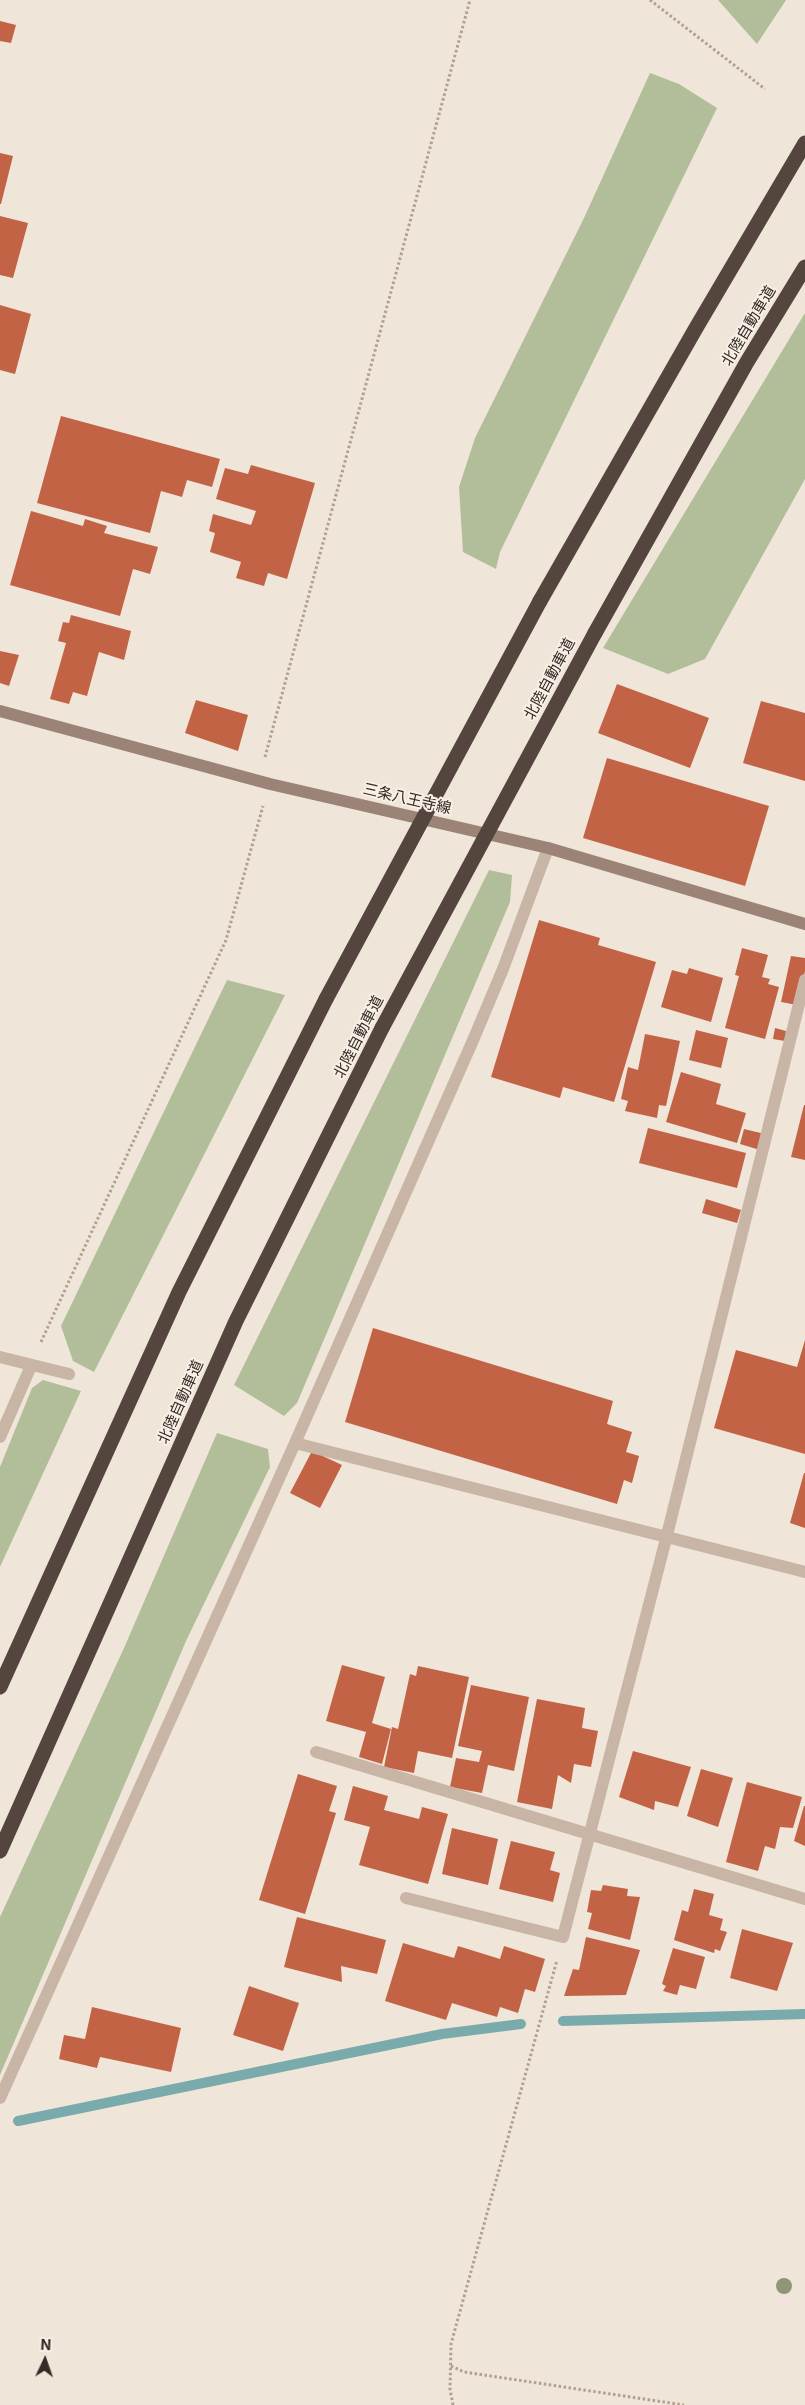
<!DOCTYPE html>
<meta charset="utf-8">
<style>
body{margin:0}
#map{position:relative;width:805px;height:2405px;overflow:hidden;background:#f0e5d9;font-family:Inter,sans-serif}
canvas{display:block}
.north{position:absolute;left:20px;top:2335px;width:50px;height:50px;-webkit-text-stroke:4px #f8efe5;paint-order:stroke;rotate:3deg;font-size:14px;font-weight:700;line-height:20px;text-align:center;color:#342a26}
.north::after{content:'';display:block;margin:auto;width:18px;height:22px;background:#342a26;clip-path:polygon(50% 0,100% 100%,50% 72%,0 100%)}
</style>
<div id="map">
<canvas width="805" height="2405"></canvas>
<div class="north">N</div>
</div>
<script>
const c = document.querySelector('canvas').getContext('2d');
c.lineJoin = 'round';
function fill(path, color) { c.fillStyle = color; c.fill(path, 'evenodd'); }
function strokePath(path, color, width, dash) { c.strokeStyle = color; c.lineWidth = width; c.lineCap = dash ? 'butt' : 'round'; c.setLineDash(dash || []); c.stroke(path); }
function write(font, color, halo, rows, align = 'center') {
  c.font = font + ' Inter,"Noto Sans JP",sans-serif'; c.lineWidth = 4; c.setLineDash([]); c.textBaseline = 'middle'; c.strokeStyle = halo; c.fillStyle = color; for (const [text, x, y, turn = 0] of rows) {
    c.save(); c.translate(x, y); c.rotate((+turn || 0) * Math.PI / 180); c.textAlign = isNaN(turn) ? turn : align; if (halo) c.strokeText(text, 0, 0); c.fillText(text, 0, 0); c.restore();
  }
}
fill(new Path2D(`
 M718 0H786L757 44Z
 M650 73 679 84 717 108 500 552 496 569 463 552 459 487 475 438 584 218Z
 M805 313V479L705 659 668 674 603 648Z
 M489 870 512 875 510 902 297 1403 284 1416 234 1385Z
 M227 980 285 995 94 1372 73 1361 61 1326Z
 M43 1380 81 1391 0 1567V1467L32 1388Z
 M217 1433 268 1449 270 1467 186 1641 0 2075V1917L124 1648Z`), '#b2be99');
strokePath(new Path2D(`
 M563 2021 805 2014
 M18 2121 442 2034 521 2024`), '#79aaac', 10);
fill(new Path2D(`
 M0 21 16 25 11 43 0 41Z
 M0 153 13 156 1 204H0Z
 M0 216 28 223 13 278 0 275Z
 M0 305 31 314 15 374 0 370Z
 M61 416 220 459 212 487 187 480 182 497 161 491 150 533 37 503Z
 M251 465 315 483 287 579 268 573 264 586 236 578 241 562 210 552 215 533 209 531 213 514 251 525 256 511 216 499 225 468 248 474Z
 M31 511 83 526 85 519 107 526 104 533 158 547 150 574 133 569 120 616 10 585Z
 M71 615 131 631 124 660 99 652 87 696 73 692 69 704 50 699 66 643 58 641 63 622 69 623Z
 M0 651 19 655 9 686 0 683Z
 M617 684 709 718 690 768 598 733Z
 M196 700 248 715 238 751 185 733Z
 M761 701 805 713V781L743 763Z
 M607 758 769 806 745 886 583 838Z
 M539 920 600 938 598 945 656 962 614 1102 563 1087 560 1098 491 1077Z
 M742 948 768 955 762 977 770 979 768 984 779 987 765 1039 725 1028 739 976 735 975Z
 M791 956 805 958V971L797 1005 781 1002Z
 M689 968 723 978 711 1022 661 1007 672 970 687 974Z
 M775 1028 786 1031 785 1041 773 1039Z
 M696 1030 728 1038 721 1068 689 1060Z
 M645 1034 680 1041 666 1106 659 1105 657 1118 625 1111 628 1101 621 1099 628 1067 638 1070Z
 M681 1072 721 1084 716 1104 746 1113 737 1143 666 1122Z
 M804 1105H805V1160L791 1157Z
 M648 1128 746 1153 737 1188 639 1163Z
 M744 1129 765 1134 760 1150 740 1144Z
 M706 1199 741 1210 737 1223 702 1213Z
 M373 1328 613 1401 607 1424 632 1432 626 1452 639 1456 632 1483 624 1480 617 1504 345 1422Z
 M805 1340V1454L714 1428 736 1350 797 1367Z
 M312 1451 342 1465 320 1508 290 1493Z
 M804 1473H805V1528L790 1523Z
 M342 1665 385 1677 372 1723 391 1729 382 1764 359 1757 366 1732 326 1721Z
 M418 1666 469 1677 452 1758 418 1751 414 1773 384 1767 392 1727 398 1729 410 1674 416 1676Z
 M471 1685 529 1697 514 1771 488 1765 482 1793 450 1787 456 1758 479 1762 482 1751 458 1746Z
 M537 1699 585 1708 582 1728 598 1731 591 1767 574 1764 571 1783 558 1775 552 1809 517 1802Z
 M633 1751 691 1767 678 1807 655 1801 654 1810 619 1797Z
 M701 1769 733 1778 718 1827 687 1816Z
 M298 1774 337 1786 329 1811 336 1813 305 1914 259 1900Z
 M747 1782 802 1797 793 1828 780 1827 775 1849 765 1846 758 1871 726 1862Z
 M353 1786 388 1796 384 1810 419 1819 422 1807 448 1814 428 1884 359 1865 370 1827 344 1820Z
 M804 1806H805V1846L794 1841Z
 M452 1828 498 1839 488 1885 442 1874Z
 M511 1841 555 1852 550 1870 560 1873 553 1902 499 1889Z
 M603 1885 628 1889 627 1896 640 1897 630 1940 588 1929 592 1913 587 1912 591 1890 601 1891Z
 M694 1889 714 1894 709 1915 723 1919 720 1930 727 1932 720 1951 715 1949 714 1953 674 1940 682 1910 688 1912Z
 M297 1917 386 1940 377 1974 341 1966 342 1982 284 1967Z
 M742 1929 793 1943 777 1991 730 1978Z
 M586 1937 640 1950 626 1995 564 1996 573 1969 579 1970Z
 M403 1943 454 1958 458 1946 500 1959 504 1946 545 1959 535 1992 525 1989 518 2013 500 2007 497 2017 452 2003 446 2020 385 2001Z
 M673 1948 705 1957 696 1989 680 1985 677 1995 663 1991 666 1986 662 1984Z
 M249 1986 299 2003 283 2051 233 2035Z
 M92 2007 181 2028 171 2072 100 2057 97 2068 59 2059 64 2035 85 2039Z`), '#c26345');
strokePath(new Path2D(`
 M650 0 765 89
 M265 757 470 0
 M41 1342 226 940 263 806
 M451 2366 464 2372 684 2405
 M453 2405 450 2389 451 2344 557 1960`), '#b39f90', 3, [2.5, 2.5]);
strokePath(new Path2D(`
 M0 1357 69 1374
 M0 1437 31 1366`), '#c8b5a5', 12);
strokePath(new Path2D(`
 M295 1443 805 1572
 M316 1752 805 1899
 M406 1898 563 1937 667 1535 805 980
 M0 2098 295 1443 474 1038 503 969 548 848`), '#c8b5a5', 12);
strokePath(new Path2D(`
 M0 711 270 784 548 848 805 924`), '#9b8477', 12);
strokePath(new Path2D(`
 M540 601 696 328 805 143
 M595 633 747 362 805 267
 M0 1687 179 1292 326 999
 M0 1851 236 1321 382 1028`), '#54453e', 15);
strokePath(new Path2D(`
 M326 999 540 601
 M382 1028 595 633`), '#54453e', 15);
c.fillStyle = '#919479';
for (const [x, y] of [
 [784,2286]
]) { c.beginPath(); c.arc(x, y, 8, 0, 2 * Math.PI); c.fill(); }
write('15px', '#342a26', '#f8efe5', [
 ["北陸自動車道",749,326,-59],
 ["北陸自動車道",550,679,-62],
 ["三条八王寺線",407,799,13],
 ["北陸自動車道",359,1037,-63],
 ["北陸自動車道",181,1402,-66]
]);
</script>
